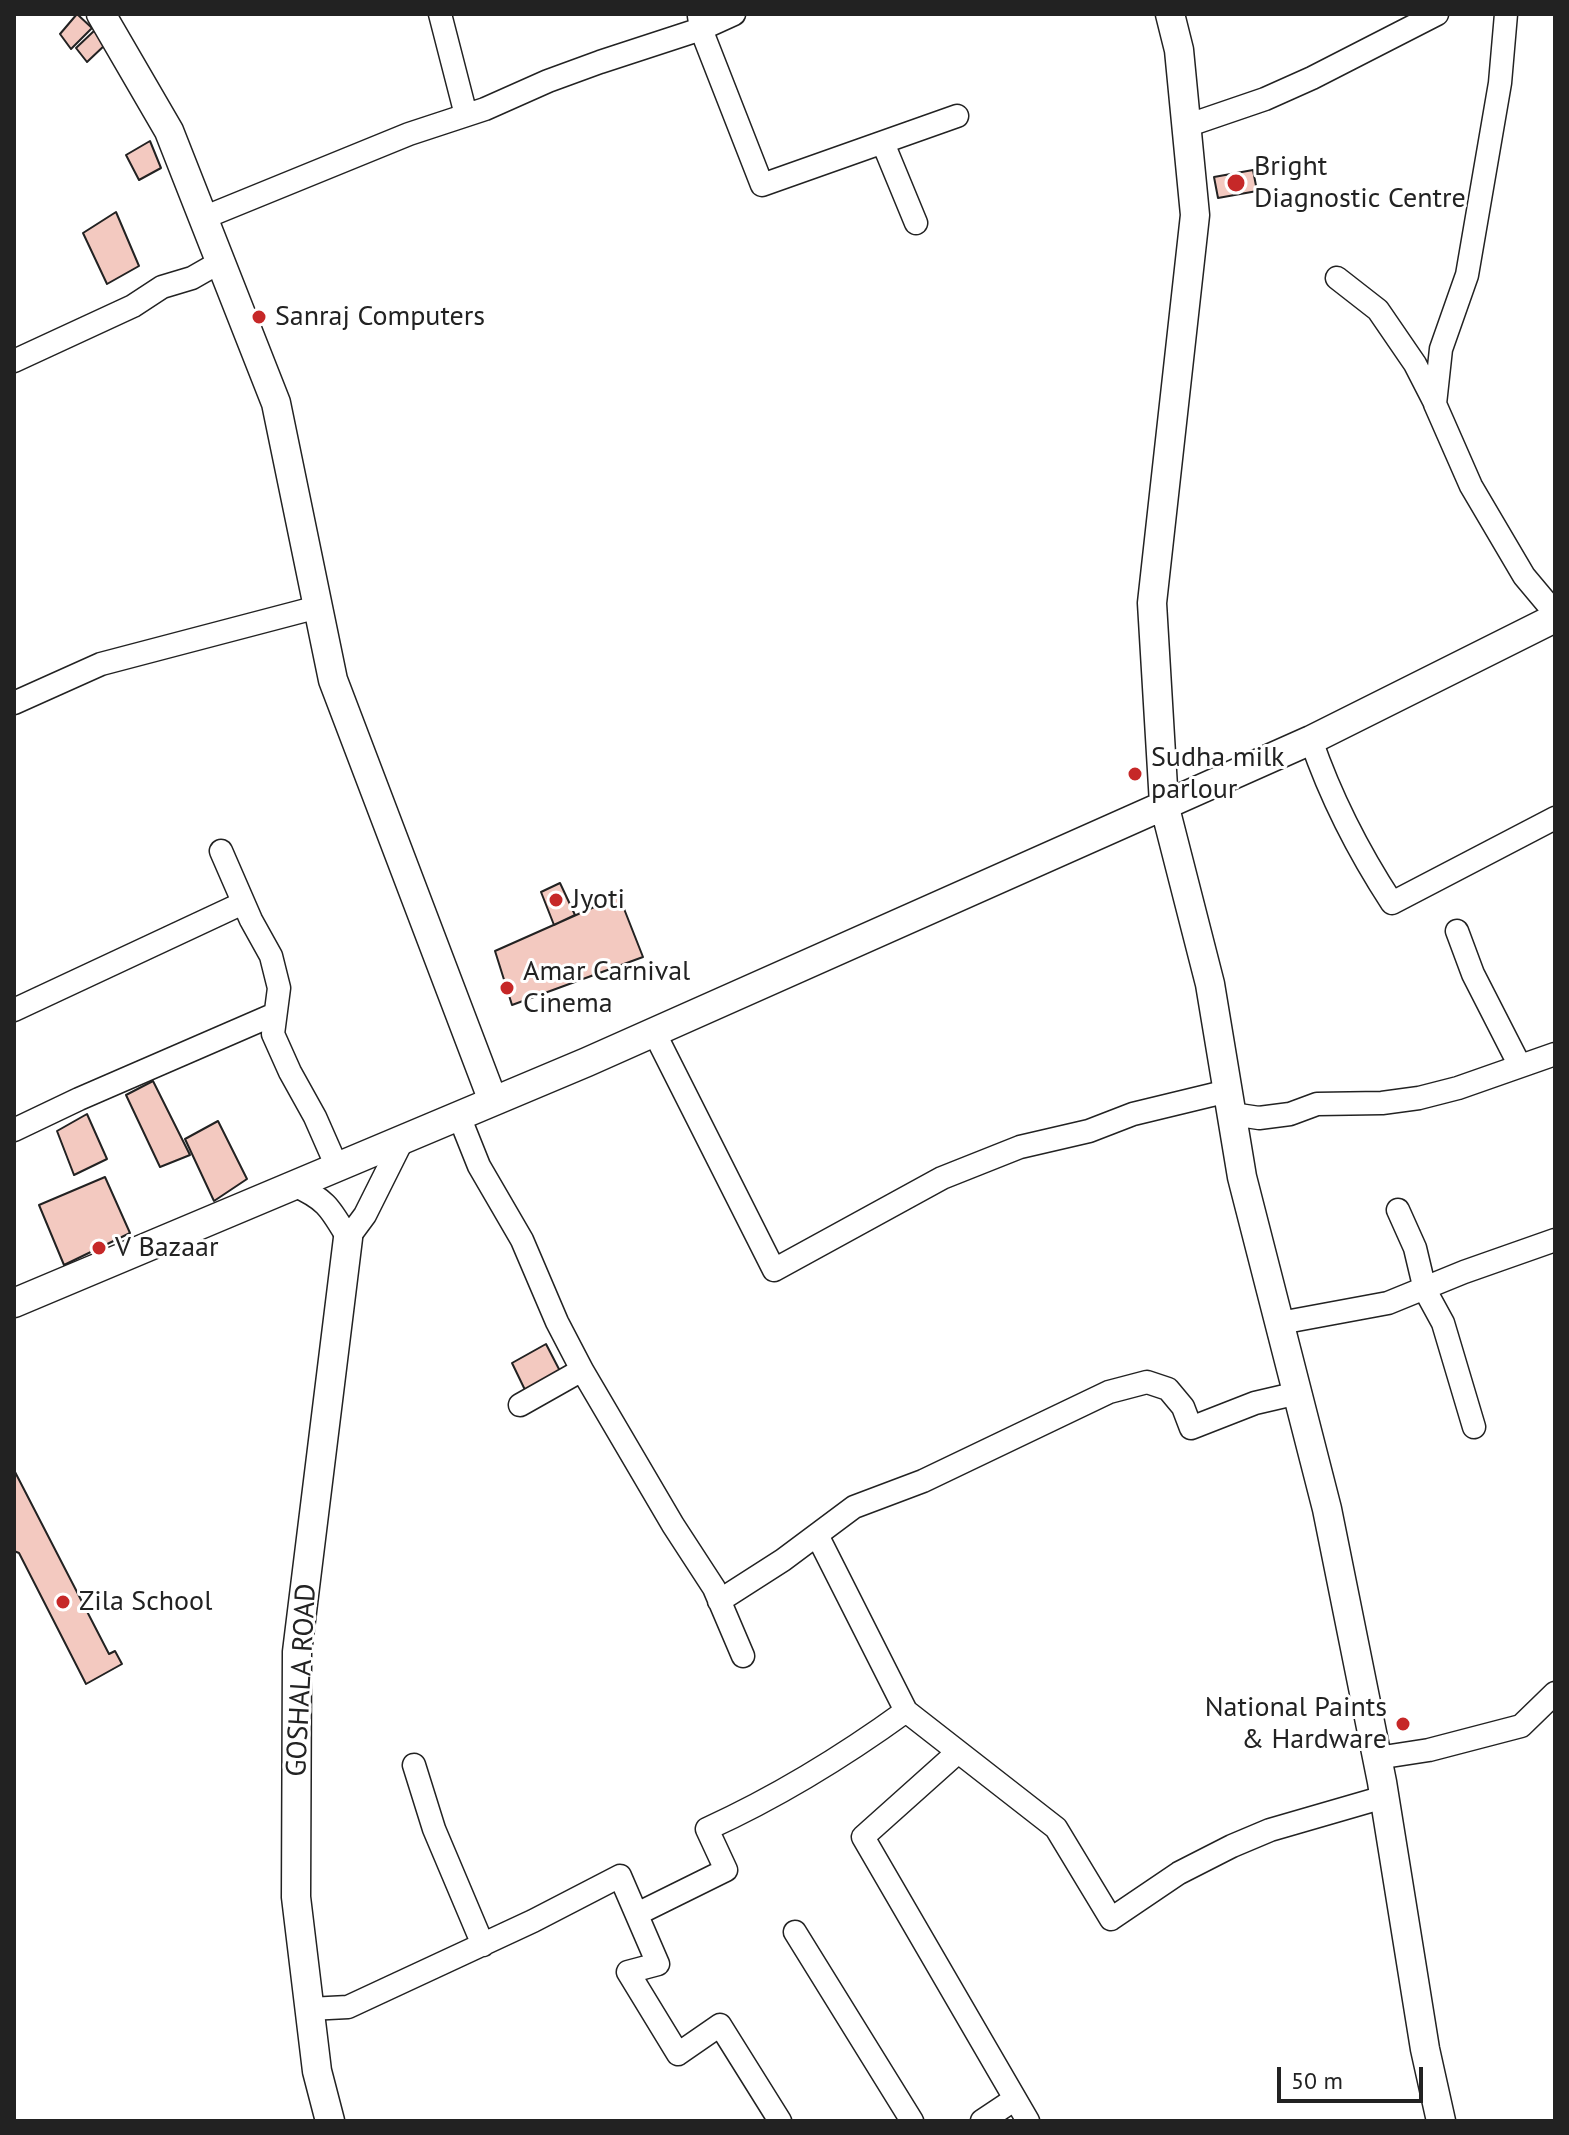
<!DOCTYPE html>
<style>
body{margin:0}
#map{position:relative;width:1569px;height:2135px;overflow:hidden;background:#fff;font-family:"PT Sans",sans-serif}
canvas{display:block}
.frame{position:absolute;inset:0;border:16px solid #222;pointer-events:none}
.scale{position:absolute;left:1277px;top:2067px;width:146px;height:36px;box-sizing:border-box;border:4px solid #222;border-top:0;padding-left:10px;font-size:24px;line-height:28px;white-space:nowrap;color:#222;-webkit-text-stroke:6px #fff;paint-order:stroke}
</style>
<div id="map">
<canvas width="1569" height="2135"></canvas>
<div class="frame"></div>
<div class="scale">50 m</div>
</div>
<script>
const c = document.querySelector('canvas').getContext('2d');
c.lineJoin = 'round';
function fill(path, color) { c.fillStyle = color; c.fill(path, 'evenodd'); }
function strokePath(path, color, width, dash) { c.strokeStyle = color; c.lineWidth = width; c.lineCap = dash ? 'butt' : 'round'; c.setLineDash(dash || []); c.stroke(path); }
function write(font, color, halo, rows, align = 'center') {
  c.font = font + ' "PT Sans",sans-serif'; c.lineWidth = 6; c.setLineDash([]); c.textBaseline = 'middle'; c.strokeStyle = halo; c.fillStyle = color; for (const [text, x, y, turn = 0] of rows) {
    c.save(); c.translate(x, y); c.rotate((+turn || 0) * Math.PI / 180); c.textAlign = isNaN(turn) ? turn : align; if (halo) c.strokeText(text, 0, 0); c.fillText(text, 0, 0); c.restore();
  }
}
const building = new Path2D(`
 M77 14 92 28 71 49 60 34Z
 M95 30 106 44 87 62 76 48Z
 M150 141 161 168 139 180 126 155Z
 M1253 170 1257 191 1218 198 1214 177Z
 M116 212 139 266 107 284 83 233Z
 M560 883 575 915 554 925 541 892Z
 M619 896 643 957 512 1005 495 951Z
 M153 1081 190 1155 160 1167 126 1095Z
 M87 1114 107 1159 74 1175 57 1131Z
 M218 1121 247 1179 214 1201 185 1139Z
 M105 1177 130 1233 64 1265 39 1205Z
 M546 1344 561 1373 526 1392 512 1363Z
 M14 1470 109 1654 115 1651 122 1664 86 1684 19 1553 14 1551Z`);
fill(building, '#f3c9c0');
strokePath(building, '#222', 2);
const minor = new Path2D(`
 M440 14 466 115
 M1506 14 1500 83 1467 275 1441 349 1435 404 1471 486 1524 576 1555 613
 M699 16 701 29 762 185 957 116
 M1186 126 1265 99 1312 78 1437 14
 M883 143 916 223
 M203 218 409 134 485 109 548 81 600 62 701 29 734 14
 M1337 278 1378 310 1415 364 1435 403
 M14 361 133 306 162 287 192 278 220 262
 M14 703 101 664 318 607
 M1311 740C1331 798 1358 851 1392 903L1555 818
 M221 851 251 920 271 956 279 988 273 1034 290 1072 315 1117 337 1167
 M1457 931 1473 974 1520 1066
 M14 1010 243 903
 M654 1032 774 1270 942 1178 1020 1147 1089 1131 1133 1114 1228 1091
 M1232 1114 1259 1118 1290 1114 1317 1104 1382 1103 1419 1098 1458 1088 1555 1054
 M459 1116 479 1166 522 1240 557 1322 582 1370 673 1525 714 1588 743 1656
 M14 1130 79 1099 275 1014
 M294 1185C327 1200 330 1208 348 1238L365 1215 403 1139
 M1398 1210 1415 1248 1425 1290 1443 1323 1474 1427
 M1280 1323 1388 1303 1464 1272 1555 1240
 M520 1405 582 1370
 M719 1601 783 1560 854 1507 923 1481 1109 1392 1147 1382 1168 1389 1183 1407 1191 1428 1255 1403 1298 1393
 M906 1711 1056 1828 1111 1919 1179 1873 1232 1846 1270 1830 1384 1797
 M958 1752 863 1837 1028 2121
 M1377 1758 1429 1750 1521 1726 1555 1693
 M414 1765 434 1829 483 1945
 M637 1914 726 1870 707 1829C777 1797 844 1756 906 1711L817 1535
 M795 1932 912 2121
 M309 2009 348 2007 533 1921 620 1876 658 1964 628 1972 678 2054 720 2025 780 2121
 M982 2121 1015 2099`);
const major = new Path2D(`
 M101 14 169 131 276 403 333 680 493 1101
 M1170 14 1179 50 1195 215 1152 603 1164 804 1210 984 1242 1177 1327 1509 1382 1782 1425 2049 1441 2121
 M14 1303 587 1062 1311 740 1555 618
 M330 2121 317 2071 296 1897 297 1652 348 1238`);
strokePath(minor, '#222', 25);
strokePath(major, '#222', 31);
strokePath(minor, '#fff', 22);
strokePath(major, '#fff', 28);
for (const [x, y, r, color] of [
 [1236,183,10,"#c62828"],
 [259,317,8,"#c62828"],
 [1135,774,8,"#c62828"],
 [556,900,8,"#c62828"],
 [507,988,8,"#c62828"],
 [99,1248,8,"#c62828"],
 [63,1602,8,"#c62828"],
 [1403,1724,8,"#c62828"]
]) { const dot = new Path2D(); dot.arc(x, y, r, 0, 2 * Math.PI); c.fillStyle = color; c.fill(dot); strokePath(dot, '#fff', 3); }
write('28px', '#222', '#fff', [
 ["Bright",1254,167],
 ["Diagnostic Centre",1254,199],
 ["Sanraj Computers",275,317],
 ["Sudha milk",1151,758],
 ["parlour",1151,790],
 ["Jyoti",572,900],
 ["Amar Carnival",523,972],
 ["Cinema",523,1004],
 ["V Bazaar",115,1248],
 ["Zila School",79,1602],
 ["National Paints",1387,1708,"right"],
 ["& Hardware",1387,1740,"right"]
], 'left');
write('28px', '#222', '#fff', [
 ["GOSHALA ROAD",302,1680,-87]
]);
</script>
